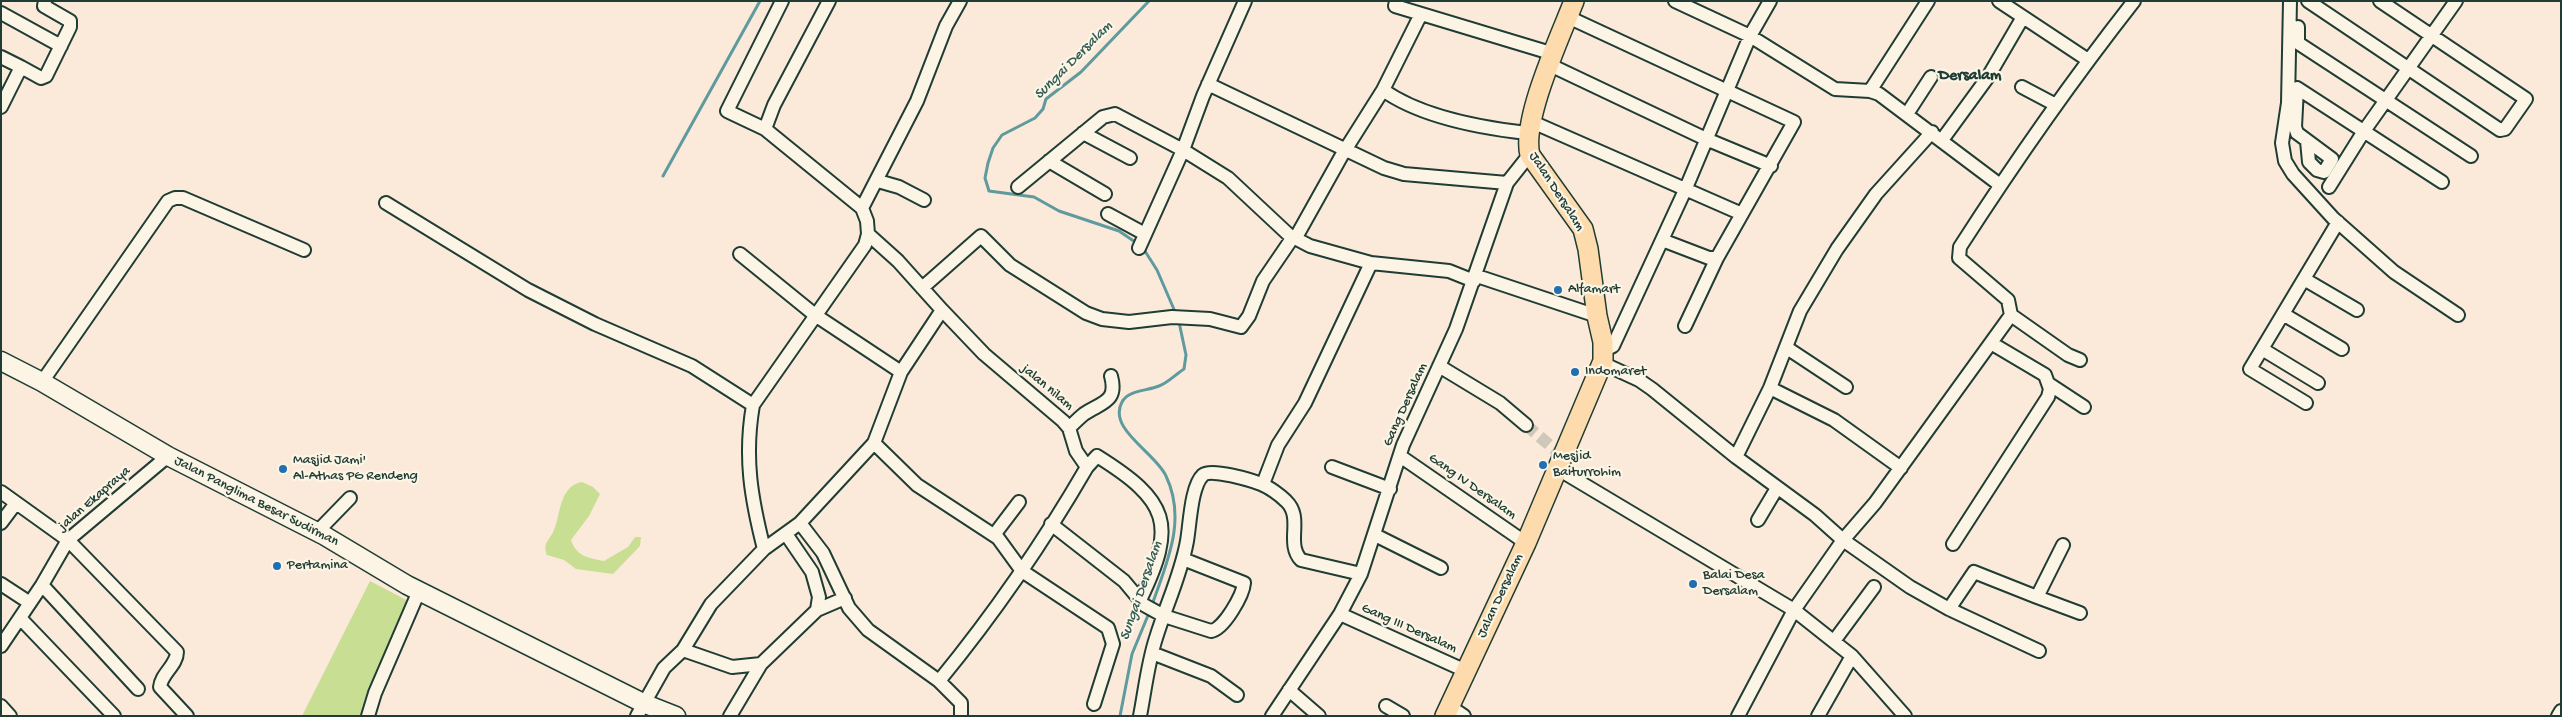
<!DOCTYPE html>
<style>
body{margin:0}
#map{position:relative;width:2562px;height:717px;overflow:hidden;background:#fbeada;font-family:"Gochi Hand",sans-serif}
canvas{display:block}
.frame{position:absolute;inset:0;border:2px solid #1f3d34;pointer-events:none}
</style>
<div id="map">
<canvas width="2562" height="717"></canvas>
<div class="frame"></div>
</div>
<script>
const c = document.querySelector('canvas').getContext('2d');
c.lineJoin = 'round';
function fill(path, color) { c.fillStyle = color; c.fill(path, 'evenodd'); }
function strokePath(path, color, width, dash) { c.strokeStyle = color; c.lineWidth = width; c.lineCap = dash ? 'butt' : 'round'; c.setLineDash(dash || []); c.stroke(path); }
function write(font, color, halo, rows, align = 'center') {
  c.font = font + ' "Gochi Hand",sans-serif'; c.lineWidth = 4.5; c.setLineDash([]); c.textBaseline = 'middle'; c.strokeStyle = halo; c.fillStyle = color; for (const [text, x, y, turn = 0] of rows) {
    c.save(); c.translate(x, y); c.rotate((+turn || 0) * Math.PI / 180); c.textAlign = isNaN(turn) ? turn : align; if (halo) c.strokeText(text, 0, 0); c.fillText(text, 0, 0); c.restore();
  }
}
fill(new Path2D(`
 M582 482 593 487 600 494 589 516 571 540C576 556 588 558 604 561L628 547 635 537H641L640 546 613 574 576 569 564 560 547 555C542 543 550 540 554 530 561 514 559 486 582 482Z
 M370 581 414 604 368 716H302Z`), '#c8de93');
strokePath(new Path2D(`
 M663 176 760 1
 M1138 244 1119 231 1059 211 1034 197 989 191 985 178 988 163 993 148 1002 135 1035 118 1043 109 1046 99 1081 72 1149 1
 M1143 248 1157 270 1176 314
 M1152 605C1167 562 1187 520 1166 476 1156 453 1107 429 1122 402 1128 390 1147 391 1159 386 1168 383 1176 374 1184 369L1186 355 1179 322
 M1120 716 1132 654 1149 613`), '#5e9a9e', 3);
strokePath(new Path2D(`
 M1526 425 1560 454`), '#cfc7b9', 12, [12, 6]);
const minor = new Path2D(`
 M1245 1 1203 96 1183 150 1228 178 1289 235 1310 246 1371 263 1449 271 1474 281
 M1396 1 1395 6 1554 54
 M1675 1 1750 36 1835 89 1870 91 1879 94 2000 185
 M1999 1 2088 60
 M2290 1 2288 103 2282 143 2285 161 2293 174 2333 218 2394 272 2458 315
 M2308 1 2500 130 2505 129 2526 99 2380 1
 M1 13 61 46
 M1421 14 1383 90C1421 117 1482 128 1527 133
 M1568 17 1794 122 1717 258H1709L1662 240
 M2298 27V43L2471 156
 M1 57 21 67 1 107
 M1550 65 1706 139 1771 166
 M21 67 41 78 46 76 70 27V21L44 6 45 1
 M1208 84 1384 168 1404 174 1507 183
 M2022 87 2056 105
 M1870 91 1928 1
 M1907 114 1931 77
 M1530 121 1742 214
 M765 129 727 111 782 1
 M1083 133 1130 158
 M1942 140 1988 77 2023 17
 M2307 141 2309 162 2317 170 2324 172 2332 159 2297 133 2295 127 2297 88 2442 182
 M1049 161 1105 194
 M878 181 899 187 924 200
 M1018 187 1103 117 1115 114 1183 150 1139 248
 M2329 187 2364 131 2456 1
 M386 203 528 290 595 324 692 366 753 405
 M862 208 917 101 946 26 960 1
 M1108 214 1145 234
 M1295 239 1342 155 1383 90
 M740 254 815 315 901 372
 M1477 276 1597 316
 M2304 279 2357 310
 M922 288 981 236 1010 265 1086 313 1102 319 1129 322 1172 317 1210 319 1241 327 1249 316 1263 281 1293 237
 M942 310 984 354 1063 421 1069 428 1076 451 1087 467 1097 456C1169 501 1177 524 1140 600
 M2283 314 2342 349
 M2011 315 2068 355 2080 360
 M1685 326 1717 258
 M1787 348 1846 387
 M2262 349 2318 383
 M1603 351 1613 346 1686 188 1750 36 1770 1
 M1602 363 1639 380 1652 389 1736 457 1815 515 1843 540 1910 587 1949 609 2039 651
 M1439 366 1500 403 1526 425
 M42 382 168 201 175 198H183L304 250
 M2049 384 2084 407
 M1770 388 1834 420 1901 468
 M2306 403 2250 369 2338 222
 M1069 428C1074 423 1079 418 1084 414 1102 402 1118 402 1111 376
 M874 443 917 485 998 538 1022 571 1108 628 1113 644 1094 704
 M1400 456 1526 543
 M1736 457 1770 388 1800 311 1837 249 1876 194 1932 132
 M1332 467 1390 489
 M1558 469 1794 610 1852 656 1905 716
 M1263 484 1278 445 1305 403 1371 263
 M1 492 68 540 177 652C177 665 161 674 160 687L187 716
 M1758 520 1777 488
 M1 523 16 503
 M800 523 874 443 901 372 942 310 898 261 868 234
 M1051 524 1124 581 1144 605 1164 616 1211 631C1224 629 1243 595 1244 583L1183 559
 M317 532 350 498
 M994 535 1019 502
 M1375 535 1441 568
 M1953 544 2048 397 2050 389 2045 375 1991 343
 M764 549 800 523 823 553 849 608 868 630 939 681 961 703V716
 M1 584 30 603
 M42 585 138 689
 M2037 597 2080 613
 M1949 609 1974 572 2037 597 2063 545
 M817 610 845 598
 M1340 614 1466 671
 M20 618 114 716
 M1834 641 1874 587
 M1 646 42 585 68 540 168 456
 M683 650 732 667 761 664
 M1152 653 1211 676 1237 695
 M939 681C994 614 1043 543 1087 467
 M1289 690 1319 716
 M1 706 10 716
 M1386 706 1403 716
 M1449 706 1464 716
 M368 716 375 693 419 591
 M637 716 664 668 683 650 711 604 764 549C751 498 744 457 753 405L865 245 868 234 867 221 862 208 765 129 774 105 829 1
 M730 716 761 664 817 610 819 597 812 572 786 534
 M1140 716C1145 690 1148 662 1156 638 1166 605 1181 575 1187 541 1190 524 1191 486 1203 475 1211 468 1251 480 1261 484 1269 487 1280 495 1286 501 1304 518 1285 543 1301 560L1361 574
 M1272 716 1340 614 1361 574 1403 445 1456 329 1507 183 1530 154
 M1738 716 1794 610 1843 540 1875 503 2011 315 2008 300 1959 258 1960 247C2014 163 2072 80 2134 1
 M1818 716 1852 656
 M2558 716 2561 711`);
const secondary = new Path2D(`
 M1 361 42 382 168 456 325 536 407 585 643 703 676 716`);
const primary = new Path2D(`
 M1445 716 1526 543 1603 361V342L1597 316 1588 249 1583 229 1530 155C1521 121 1560 37 1574 1`);
strokePath(minor, '#1f3d34', 16);
strokePath(secondary, '#1f3d34', 21);
strokePath(primary, '#1f3d34', 22);
strokePath(minor, '#fcf5e5', 12);
strokePath(secondary, '#fcf5e5', 18);
strokePath(primary, '#fedbac', 19);
for (const [x, y, r, color] of [
 [1558,290,5,"#1f6fb2"],
 [1575,372,5,"#1f6fb2"],
 [1543,465,5,"#1f6fb2"],
 [283,469,5,"#1f6fb2"],
 [277,566,5,"#1f6fb2"],
 [1693,584,5,"#1f6fb2"]
]) { const dot = new Path2D(); dot.arc(x, y, r, 0, 2 * Math.PI); c.fillStyle = color; c.fill(dot); strokePath(dot, '#fcf5e5', 2); }
write('14px', '#1f3d34', '#fcf5e5', [
 ["Jalan Dersalam",1556,192,57],
 ["jalan nilam",1047,388,40],
 ["Gang Dersalam",1406,405,-66],
 ["Gang IV Dersalam",1472,487,35],
 ["jalan Ekapraya",95,499,-41],
 ["Jalan Panglima Besar Sudirman",256,502,27],
 ["Jalan Dersalam",1501,596,-65],
 ["Gang III Dersalam",1409,629,24]
]);
write('14px', '#1f3d34', '#fcf5e5', [
 ["Alfamart",1568,290],
 ["Indomaret",1585,372],
 ["Mesjid",1553,457],
 ["Baiturrohim",1553,473],
 ["Masjid Jami'",293,461],
 ["Al-Athas PG Rendeng",293,477],
 ["Pertamina",287,566],
 ["Balai Desa",1703,576],
 ["Dersalam",1703,592]
], 'left');
write('italic 15px', '#345c57', '#fcf5e5', [
 ["Sungai Dersalam",1074,61,-45],
 ["Sungai Dersalam",1142,591,-71]
]);
write('bold 16px', '#1f3d34', '#fcf5e5', [
 ["Dersalam",1970,77]
]);
</script>
